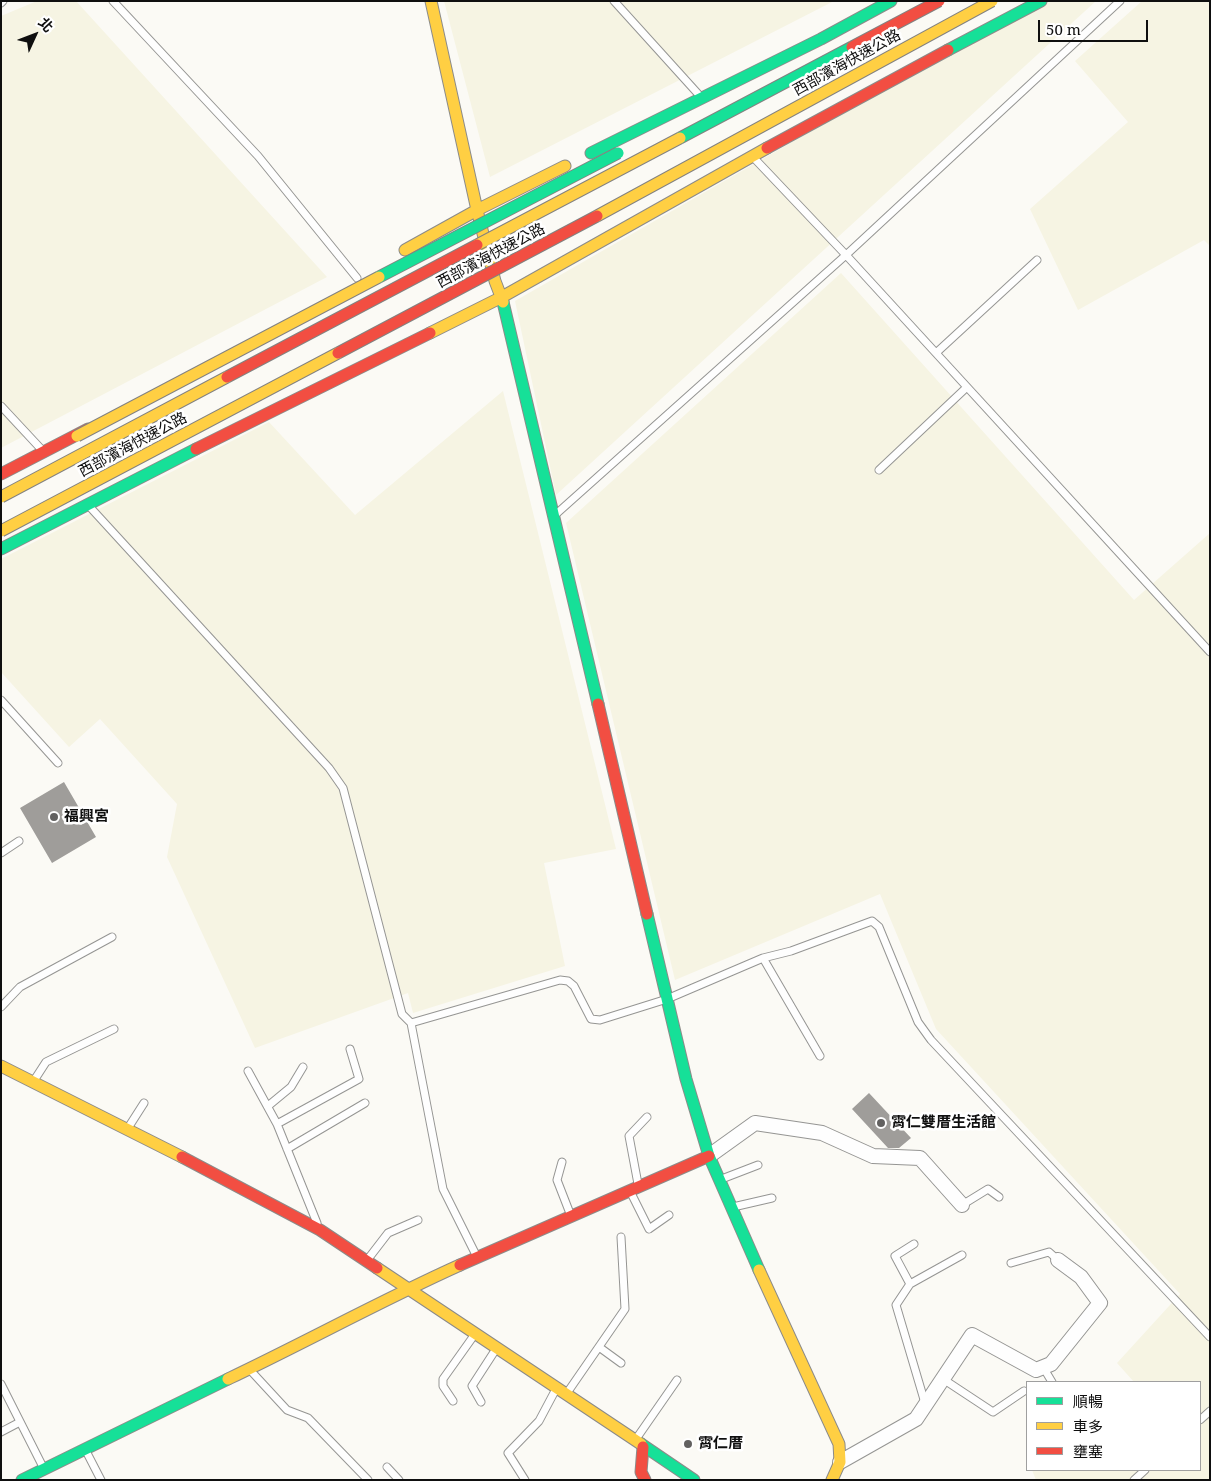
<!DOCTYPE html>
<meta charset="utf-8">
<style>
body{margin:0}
#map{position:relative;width:1211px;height:1481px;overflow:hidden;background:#fbfaf5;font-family:"Noto Serif","Noto Sans TC",serif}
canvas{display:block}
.frame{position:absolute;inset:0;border:2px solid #0f0f0f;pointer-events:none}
.legend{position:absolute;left:1026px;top:1381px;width:175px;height:90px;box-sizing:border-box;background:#fff;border:1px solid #9f9f9f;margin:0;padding:6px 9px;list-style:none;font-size:15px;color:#0f0f0f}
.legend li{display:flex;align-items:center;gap:10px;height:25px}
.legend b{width:25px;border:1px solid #9f9f9f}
.north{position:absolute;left:10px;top:10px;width:50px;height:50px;-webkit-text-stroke:4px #fff;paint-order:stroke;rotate:47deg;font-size:14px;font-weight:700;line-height:20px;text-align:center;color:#0f0f0f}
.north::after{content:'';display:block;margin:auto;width:18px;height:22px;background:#0f0f0f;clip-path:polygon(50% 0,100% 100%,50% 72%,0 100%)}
.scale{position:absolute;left:1038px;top:20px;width:110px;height:22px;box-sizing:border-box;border:2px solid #0f0f0f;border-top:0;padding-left:6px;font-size:15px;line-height:18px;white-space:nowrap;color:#0f0f0f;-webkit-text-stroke:4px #fff;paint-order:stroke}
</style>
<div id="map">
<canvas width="1211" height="1481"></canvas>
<div class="frame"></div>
<ul class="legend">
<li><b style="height:6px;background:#16e098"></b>順暢</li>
<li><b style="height:6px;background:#ffcf43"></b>車多</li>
<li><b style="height:6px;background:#f24e42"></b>壅塞</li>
</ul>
<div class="north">北</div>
<div class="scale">50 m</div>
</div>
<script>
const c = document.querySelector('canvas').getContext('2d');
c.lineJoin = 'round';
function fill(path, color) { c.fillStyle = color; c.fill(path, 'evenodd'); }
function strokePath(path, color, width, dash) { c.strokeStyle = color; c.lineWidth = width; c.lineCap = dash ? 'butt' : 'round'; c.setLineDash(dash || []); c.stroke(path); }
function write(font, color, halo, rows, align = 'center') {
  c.font = font + ' "Noto Serif","Noto Sans TC",serif'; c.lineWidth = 5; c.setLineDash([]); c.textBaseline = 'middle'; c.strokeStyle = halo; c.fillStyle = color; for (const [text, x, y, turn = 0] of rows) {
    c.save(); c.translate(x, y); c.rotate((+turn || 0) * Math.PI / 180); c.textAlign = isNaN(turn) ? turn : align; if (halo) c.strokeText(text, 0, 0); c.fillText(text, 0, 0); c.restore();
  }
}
fill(new Path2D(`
 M37 1H76L327 277 1 448V16Z
 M444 1H834L490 177Z
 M1038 1H1096L556 495 515 301Z
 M1142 1H1210V246L1204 240 1078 310 1030 209 1128 122 1075 61Z
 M841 273 1134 600 1210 533V1480H1036L1032 1470H1200V1382H1134L1117 1363 1180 1294 936 1029 880 894 675 980 566 523Z
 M503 391 616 849 544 863 565 966 413 1013 408 993 255 1048 167 857 177 804 100 719 69 747 1 672V559L269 422 355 515Z`), '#f6f4e3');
fill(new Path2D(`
 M64 782 96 837 52 863 20 808Z
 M869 1093 911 1138 899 1148H888L852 1109Z`), '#9f9d9a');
const lane = new Path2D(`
 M113 1 258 156 357 278
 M614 1 700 96
 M1 3 3 1
 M753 157 846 255 1210 652
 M936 353 1037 260
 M1 406 42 450
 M879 470 967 387
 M89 506 329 768 343 788 402 1014 411 1023 560 980 568 981 574 986 591 1019 600 1020 667 999 763 958 791 951 872 921 879 927 918 1022 931 1040 1210 1337
 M555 515 846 255 1120 1
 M1 700 58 763
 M1 853 19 841
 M763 958 820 1056
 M1 1007 20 987 112 937
 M411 1023 443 1189 477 1257
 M248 1071 277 1124 317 1223
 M35 1079 46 1062 114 1029
 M268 1106 291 1087 303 1067
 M277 1124 359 1079 350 1049
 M128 1128 144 1103
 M287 1149 365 1103
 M562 1162 557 1180 571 1216
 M719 1180 758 1165
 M638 1184 629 1136 647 1117
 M631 1193 649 1229 669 1215
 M962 1205 988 1189 999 1197
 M733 1207 772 1198
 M368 1259 388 1233 418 1220
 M1011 1263 1049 1252 1058 1260
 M910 1284 895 1256 914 1244
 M599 1347 621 1363
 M1043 1367 1052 1382
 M251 1371 287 1410 308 1418 368 1480
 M943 1379 993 1412 1024 1391
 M1 1384 44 1469
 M567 1393 625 1309 621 1237
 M453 1401 443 1386V1379L475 1334
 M481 1402 472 1386 496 1349
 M925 1403 896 1305 910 1284 962 1255
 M1200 1420 1210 1411
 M1 1432 20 1422
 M636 1439 677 1380
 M86 1451 101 1480
 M387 1467 399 1480
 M525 1480 508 1453 539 1421 556 1389
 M1134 1480 1145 1470`);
const street = new Path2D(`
 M709 1156 755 1123 822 1133 873 1156 920 1158 962 1205
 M840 1462 916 1419 972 1335 1036 1370 1051 1364 1100 1303 1081 1277 1058 1260`);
const fast = new Path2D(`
 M948 50 1041 1
 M591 153 821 39 891 1
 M503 302 598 704
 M1 549 196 449
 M647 914 686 1079 709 1156 759 1270
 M641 1444 694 1480
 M22 1480 228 1379`);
const slow = new Path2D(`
 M431 1 477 210 495 281 503 302
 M405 250 477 210 565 166
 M430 333 502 297 767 148
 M1 1066 182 1157
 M377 1268 641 1444
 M759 1270 839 1444 840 1462 832 1480
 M228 1379C306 1342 382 1300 460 1265`);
const jam = new Path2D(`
 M767 148 948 50
 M196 449 430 333
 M1 474 88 429
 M598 704 647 914
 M182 1157 320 1230 377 1268
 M460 1265 709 1156
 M643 1447 641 1472 645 1480`);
strokePath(lane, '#959593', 9);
strokePath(street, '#959593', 16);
strokePath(fast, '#8c8b89', 13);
strokePath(slow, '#8c8b89', 13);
strokePath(jam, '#8c8b89', 13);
strokePath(lane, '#fefefe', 7);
strokePath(street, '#fefefe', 14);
strokePath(fast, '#16e098', 11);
strokePath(slow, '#ffcf43', 11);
strokePath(jam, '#f24e42', 11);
const fastBridge = new Path2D(`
 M680 138 852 47
 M379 277 618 153`);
const slowBridge = new Path2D(`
 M597 216 992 1
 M477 245 680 138
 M77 436 379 277
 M1 497 227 377
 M1 531 338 353`);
const jamBridge = new Path2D(`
 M852 47 939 1
 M338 353 597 216
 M227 377 477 245`);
strokePath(fastBridge, '#838280', 13, []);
strokePath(slowBridge, '#838280', 13, []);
strokePath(jamBridge, '#838280', 13, []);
strokePath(fastBridge, '#16e098', 11);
strokePath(slowBridge, '#ffcf43', 11);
strokePath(jamBridge, '#f24e42', 11);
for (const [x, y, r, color] of [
 [54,817,5,"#626160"],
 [881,1123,5,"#626160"],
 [688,1444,5,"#626160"]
]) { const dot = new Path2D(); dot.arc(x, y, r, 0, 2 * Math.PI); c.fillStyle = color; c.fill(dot); strokePath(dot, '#fff', 2); }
write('15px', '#0f0f0f', '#fff', [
 ["西部濱海快速公路",847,63,-29],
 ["西部濱海快速公路",491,256,-28],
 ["西部濱海快速公路",133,445,-28]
]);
write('bold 15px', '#0f0f0f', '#fff', [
 ["福興宮",64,817],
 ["霄仁雙厝生活館",891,1123],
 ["霄仁厝",698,1444]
], 'left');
</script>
